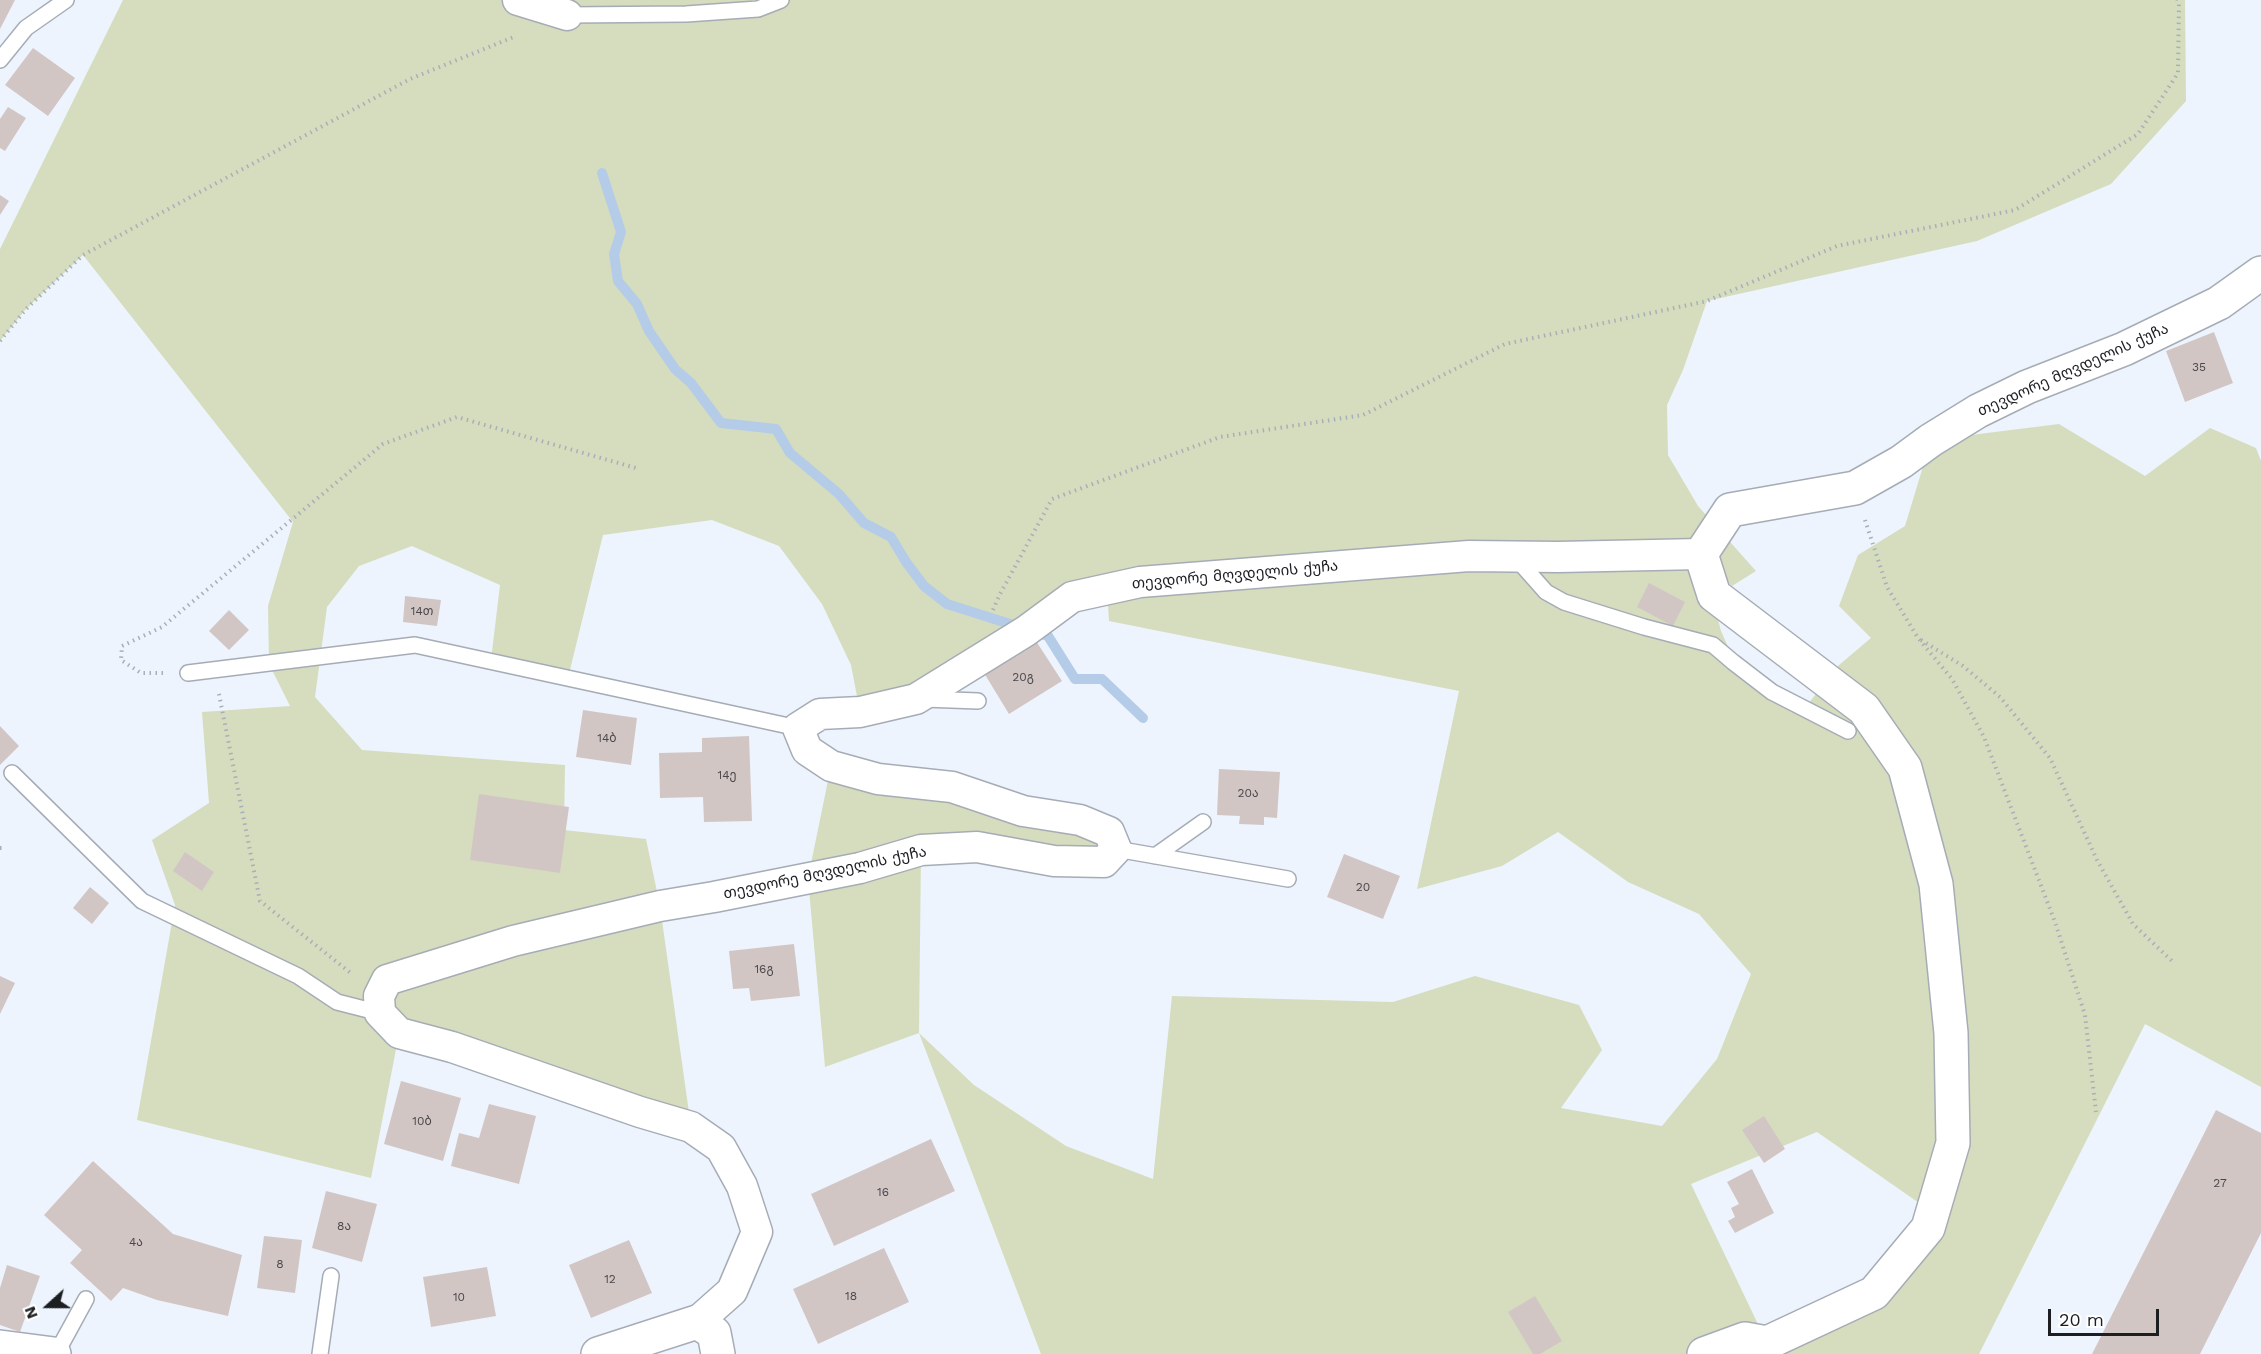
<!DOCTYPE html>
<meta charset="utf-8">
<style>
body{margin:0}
#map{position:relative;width:2261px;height:1354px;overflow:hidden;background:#edf4fd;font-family:"Work Sans",sans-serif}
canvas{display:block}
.north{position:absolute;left:18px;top:1276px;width:60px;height:60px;-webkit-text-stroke:4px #fff;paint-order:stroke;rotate:249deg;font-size:16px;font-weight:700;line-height:24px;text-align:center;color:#1c1e22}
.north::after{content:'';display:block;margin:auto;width:21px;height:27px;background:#1c1e22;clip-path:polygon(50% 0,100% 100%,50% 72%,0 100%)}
.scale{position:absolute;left:2048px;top:1309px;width:111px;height:27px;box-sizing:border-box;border:3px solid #1c1e22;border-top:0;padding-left:8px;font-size:18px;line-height:21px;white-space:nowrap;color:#1c1e22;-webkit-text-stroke:4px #fff;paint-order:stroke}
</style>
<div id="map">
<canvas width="2261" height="1354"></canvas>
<div class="north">N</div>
<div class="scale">20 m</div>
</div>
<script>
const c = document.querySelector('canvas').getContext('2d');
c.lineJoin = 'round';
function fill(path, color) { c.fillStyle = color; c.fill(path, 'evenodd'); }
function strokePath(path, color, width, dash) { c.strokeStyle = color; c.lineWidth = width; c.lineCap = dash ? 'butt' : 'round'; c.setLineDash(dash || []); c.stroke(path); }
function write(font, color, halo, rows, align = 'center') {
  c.font = font + ' "Work Sans","Noto Sans Georgian",sans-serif'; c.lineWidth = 4.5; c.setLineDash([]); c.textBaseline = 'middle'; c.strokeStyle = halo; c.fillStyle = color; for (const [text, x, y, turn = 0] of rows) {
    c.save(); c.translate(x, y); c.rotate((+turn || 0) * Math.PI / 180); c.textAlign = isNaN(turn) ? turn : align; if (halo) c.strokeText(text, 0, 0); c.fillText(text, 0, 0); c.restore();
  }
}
fill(new Path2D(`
 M123 0H2185L2186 101 2111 184 1977 241 1707 301 1683 370 1667 405 1668 455 1698 506 1756 571 1732 586 1701 555 1721 631 1733 658 1804 709 1839 665 1871 638 1839 606 1858 555 1905 526 1931 440 2059 424 2145 476 2210 428 2256 448 2261 461V1087L2145 1024 1979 1354H1041L919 1033 825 1067 808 878 831 766 952 787 1116 849 921 851 919 1033 974 1085 1066 1146 1153 1179 1172 996 1393 1002 1475 976 1579 1005 1602 1050 1561 1108 1662 1126 1717 1059 1751 974 1699 914 1628 882 1558 832 1502 866 1417 889 1459 691 1109 621 1107 590 860 712 851 665 822 604 779 546 712 520 603 535 568 678 491 660 500 585 412 546 359 566 327 607 315 697 362 750 565 765 564 830 646 839 660 906 691 1127 399 1034 371 1178 137 1120 175 905 152 840 209 803 202 712 290 706 269 664 268 606 293 522 83 255 26 309 0 341V249ZM1817 1132 1932 1212 1906 1258 1767 1343 1691 1184Z`), '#d5ddbe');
strokePath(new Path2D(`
 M602 173 621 232 614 254 618 281 637 304 649 331 675 369 691 383 721 423 776 429 790 453 839 494 864 523 891 537 906 562 924 586 947 604 1048 636 1075 679H1102L1143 718`), '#b5cce8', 10);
fill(new Path2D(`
 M0 0H15L0 29Z
 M33 48 75 78 48 116 5 85Z
 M8 107 26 118 5 151 0 148V119Z
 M0 195 9 201 0 215Z
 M2214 332 2233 383 2185 402 2166 351Z
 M1649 583 1685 602 1673 626 1637 607Z
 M405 596 441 600 437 626 403 622Z
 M229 610 249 630 229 650 209 631Z
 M1036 641 1062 681 1009 714 984 673Z
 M583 710 637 718 631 765 576 757Z
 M0 726 19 746 0 765Z
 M749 736 752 821 704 822 703 797 660 798 659 753 702 752V738Z
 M1219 769 1280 772 1277 818 1264 817V825L1239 824 1240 816 1217 815Z
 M479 794 569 807 560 873 470 860Z
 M185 852 214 872 202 891 173 871Z
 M1344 854 1400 876 1383 919 1327 897Z
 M90 887 109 903 92 924 73 908Z
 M794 944 800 996 751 1001 749 988 733 989 729 951Z
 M0 976 15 983 0 1014Z
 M401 1081 461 1098 443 1161 384 1144Z
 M489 1104 536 1116 519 1184 451 1166 459 1133 479 1138Z
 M2216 1110 2261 1133V1233L2200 1354H2092Z
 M1764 1116 1785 1149 1764 1163 1742 1130Z
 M931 1139 955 1191 834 1246 811 1194Z
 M93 1161 173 1234 242 1255 228 1316 157 1300 123 1288 111 1301 70 1263 82 1250 44 1215Z
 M1752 1169 1774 1213 1735 1233 1728 1221 1735 1217 1731 1208 1739 1204 1727 1182Z
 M326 1191 377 1204 362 1262 312 1248Z
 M264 1236 302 1240 295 1293 257 1288Z
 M629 1240 652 1293 591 1318 569 1265Z
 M884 1248 909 1302 818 1344 793 1289Z
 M7 1265 40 1276 20 1332 0 1325V1288Z
 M487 1267 496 1316 431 1327 423 1277Z
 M1535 1296 1562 1341 1540 1354H1533L1508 1312Z`), '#d2c6c5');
const lane = new Path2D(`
 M567 15 686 14 758 9 781 0
 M0 60 26 28 66 0
 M1515 557 1546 592 1564 602 1644 627 1713 645 1733 662 1772 692 1848 731
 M188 673 415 645 798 728
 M924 699 978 701
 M12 773 142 901 298 976 337 1002 380 1013
 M1116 849 1288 879
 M1155 856 1203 822
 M56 1354 86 1299
 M320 1354 331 1276`);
const street = new Path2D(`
 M518 0 567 15
 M697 1322 732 1291 757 1232 742 1186 721 1148 691 1127 640 1112 452 1047 399 1033 380 1013 379 996 387 980 513 941 660 906 714 897 860 868 921 850 977 847 1054 861 1104 862 1116 849 1109 832 1080 820 1023 811 952 787 878 779 831 766 807 750 798 728 820 714 860 712 916 699 1026 631 1072 597 1140 582 1469 556 1558 557 1701 554`);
const secondary = new Path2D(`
 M0 1347 54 1354
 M598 1354 697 1322 714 1333 718 1354
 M1704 1354 1745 1339 1767 1343 1874 1293 1928 1228 1953 1143 1951 1033 1936 884 1905 768 1864 709 1714 595 1701 554 1730 510 1855 488 1901 462 1931 440 1978 411 2027 387 2124 349 2219 303 2261 273`);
strokePath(lane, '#a6acb5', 18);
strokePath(street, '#a6acb5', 33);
strokePath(secondary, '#a6acb5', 36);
strokePath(new Path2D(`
 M0 341 26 309 83 255 410 79 516 36
 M1865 520 1887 587 1918 638 1952 679 1984 737 2055 922 2085 1015 2096 1112
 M993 610 1000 594 1052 499 1220 437 1363 415 1505 344 1707 301 1837 246 2015 210 2138 134 2178 73 2179 4 2177 0
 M1921 640 1963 666 2000 697 2050 758 2097 860 2133 924 2172 961
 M163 673H141L121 660 122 646 162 627 383 444 457 417 636 468
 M219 694 260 901 352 974
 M0 848H2`), '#a9afb6', 4, [1.5, 4.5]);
strokePath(lane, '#fff', 15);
strokePath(street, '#fff', 30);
strokePath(secondary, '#fff', 33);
write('12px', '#4a484b', null, [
 ["35",2199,367],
 ["14თ",422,611],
 ["20გ",1023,677],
 ["14ბ",607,738],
 ["14ე",727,775],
 ["20ა",1248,793],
 ["20",1363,887],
 ["16გ",764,969],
 ["10ბ",422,1121],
 ["27",2220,1183],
 ["16",883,1192],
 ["8ა",344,1226],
 ["4ა",136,1242],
 ["8",280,1264],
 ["12",610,1279],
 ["18",851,1296],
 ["10",459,1297]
]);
write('15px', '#1c1e22', '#fff', [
 ["თევდორე მღვდელის ქუჩა",2073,370,-24],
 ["თევდორე მღვდელის ქუჩა",1235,575,-5],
 ["თევდორე მღვდელის ქუჩა",825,873,-12]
]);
</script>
